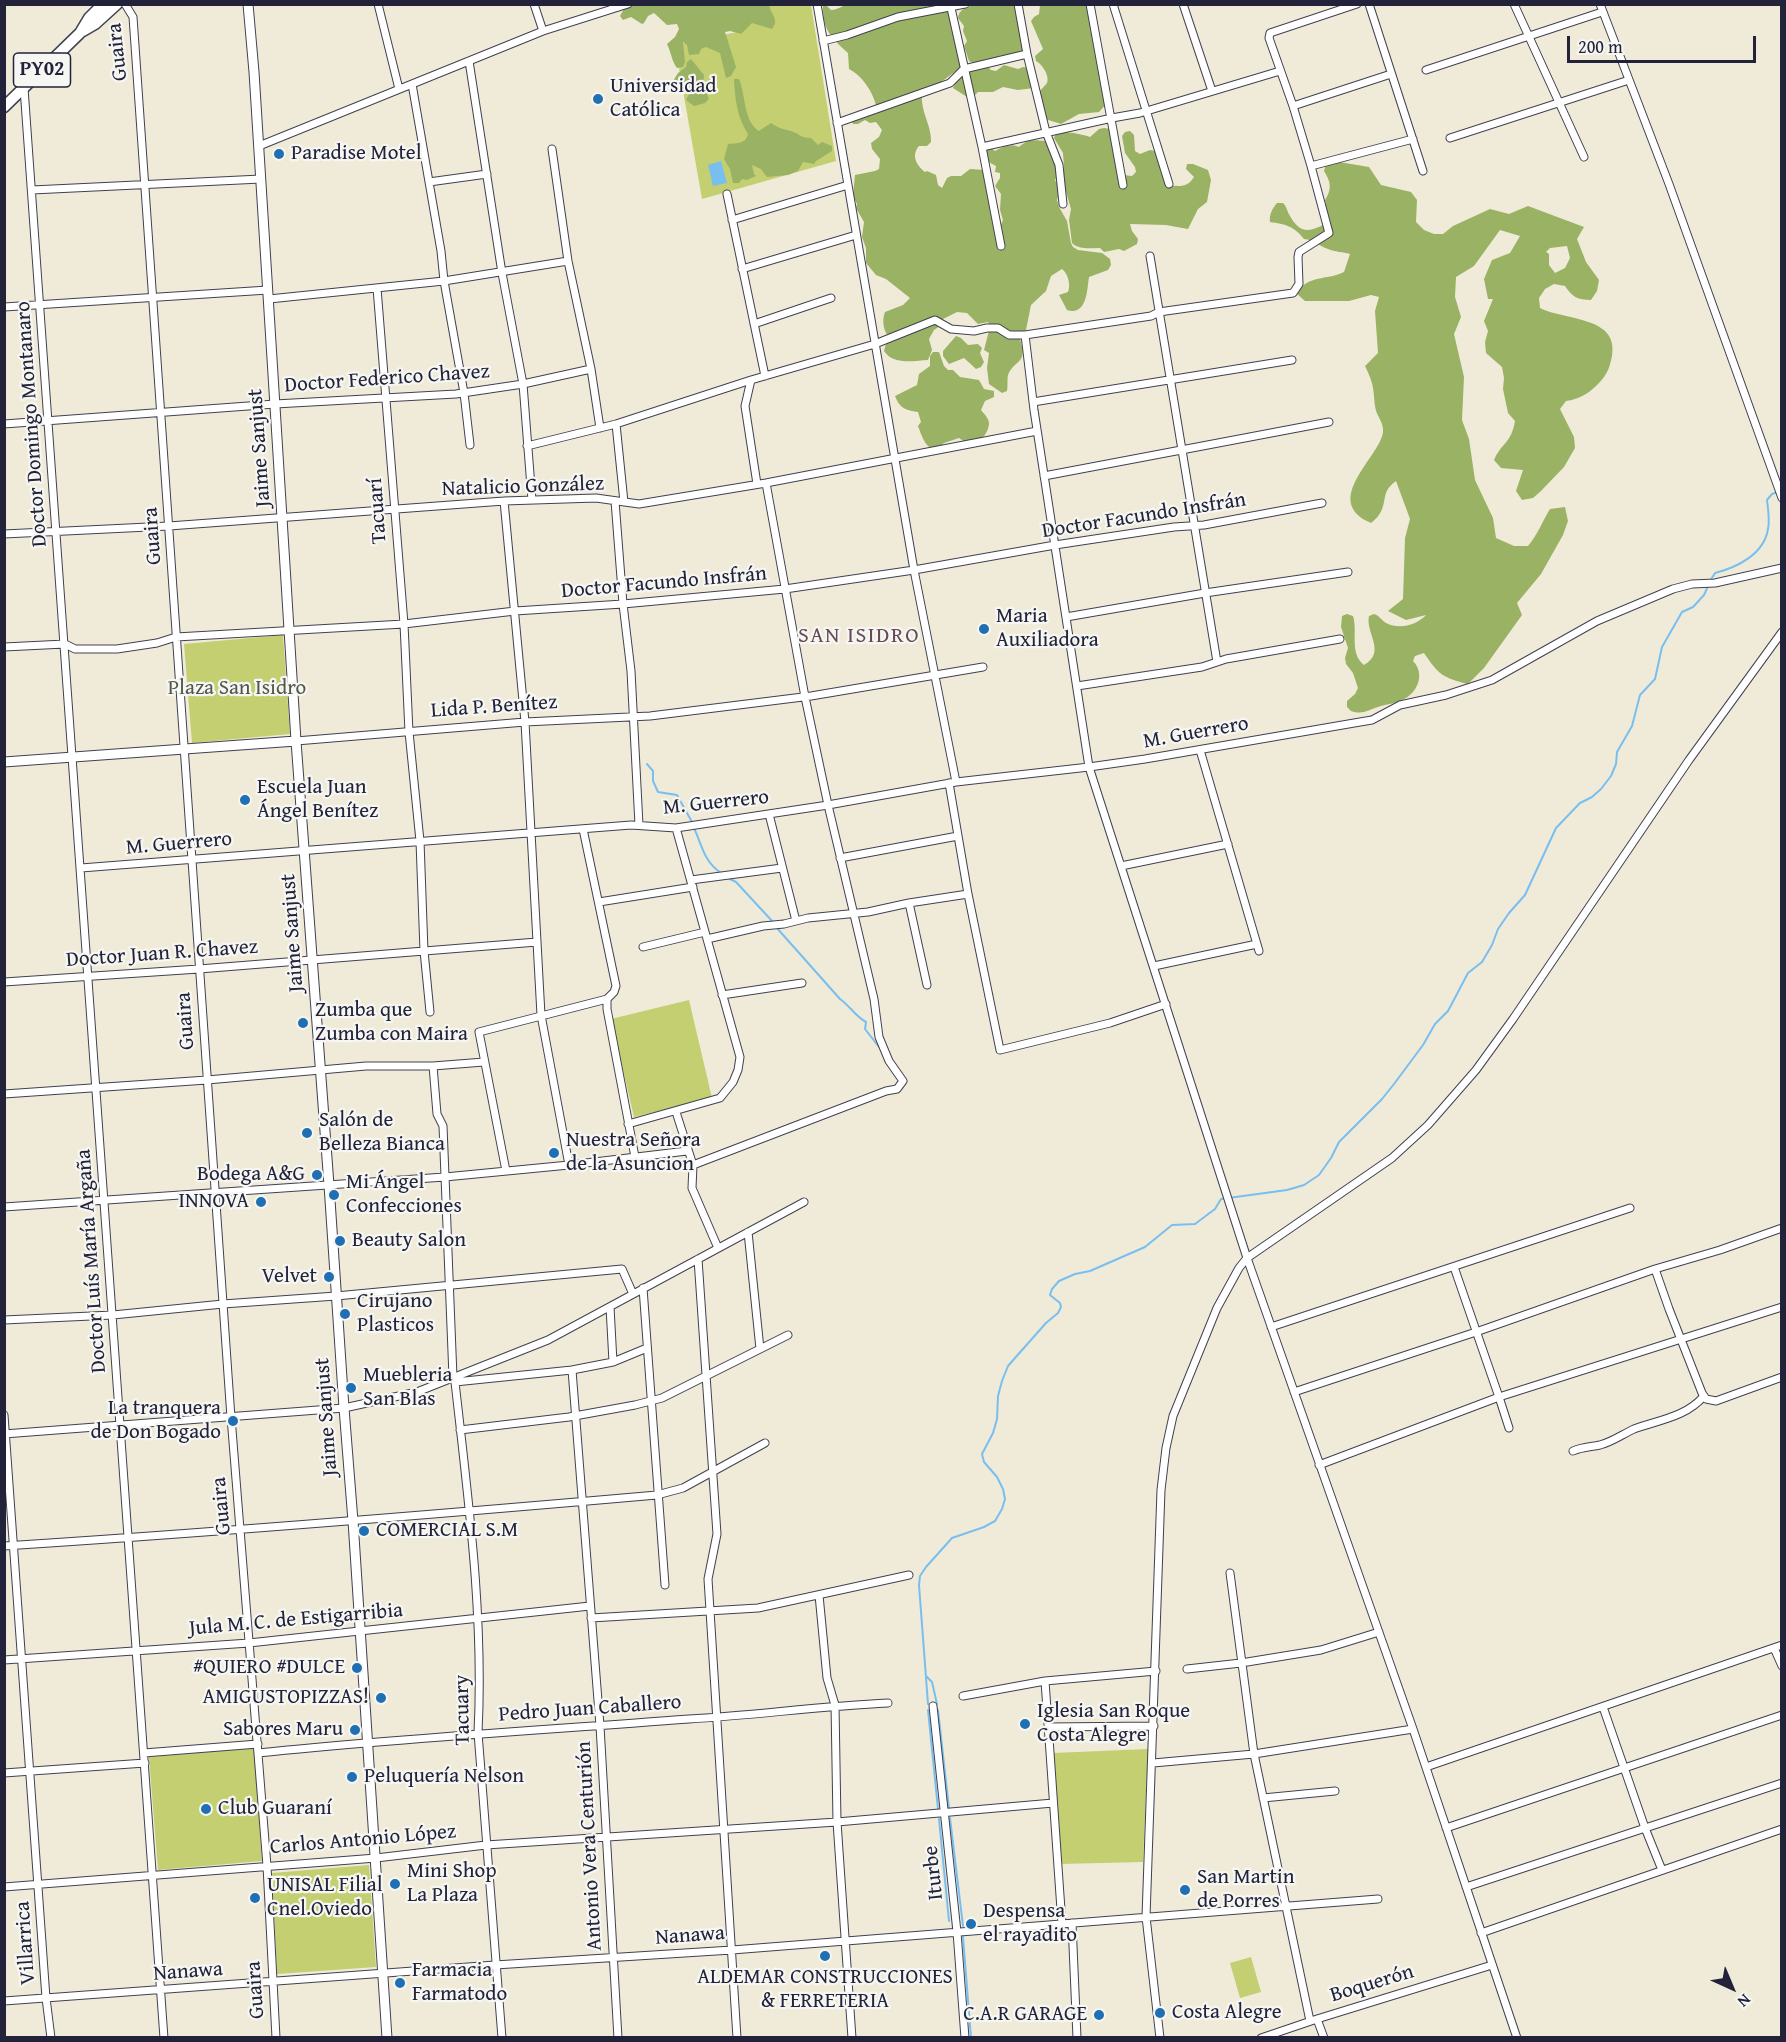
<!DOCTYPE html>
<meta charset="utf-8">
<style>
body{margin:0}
#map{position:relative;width:1786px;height:2042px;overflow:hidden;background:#f0ebd8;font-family:"Gentium Book Plus",serif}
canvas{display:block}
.frame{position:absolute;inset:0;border:6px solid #22223b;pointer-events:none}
.north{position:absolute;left:1702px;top:1958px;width:60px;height:60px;-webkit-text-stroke:4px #f6f6f2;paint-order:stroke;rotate:136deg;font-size:16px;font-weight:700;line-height:24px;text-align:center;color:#22223b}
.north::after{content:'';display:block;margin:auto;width:21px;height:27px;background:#22223b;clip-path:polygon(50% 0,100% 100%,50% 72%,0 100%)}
.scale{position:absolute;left:1567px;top:36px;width:189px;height:27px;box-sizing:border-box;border:3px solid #22223b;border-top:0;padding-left:8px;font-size:18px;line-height:21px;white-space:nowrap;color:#22223b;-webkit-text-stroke:4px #f6f6f2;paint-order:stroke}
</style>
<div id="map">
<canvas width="1786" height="2042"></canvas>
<div class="frame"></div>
<div class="north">N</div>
<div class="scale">200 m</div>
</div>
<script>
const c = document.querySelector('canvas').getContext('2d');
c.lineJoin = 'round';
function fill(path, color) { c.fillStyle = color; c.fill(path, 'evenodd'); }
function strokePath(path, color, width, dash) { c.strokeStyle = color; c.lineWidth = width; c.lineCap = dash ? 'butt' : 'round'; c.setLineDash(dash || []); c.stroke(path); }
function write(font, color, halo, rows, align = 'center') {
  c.font = font + ' "Gentium Book Plus",serif'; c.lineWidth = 4.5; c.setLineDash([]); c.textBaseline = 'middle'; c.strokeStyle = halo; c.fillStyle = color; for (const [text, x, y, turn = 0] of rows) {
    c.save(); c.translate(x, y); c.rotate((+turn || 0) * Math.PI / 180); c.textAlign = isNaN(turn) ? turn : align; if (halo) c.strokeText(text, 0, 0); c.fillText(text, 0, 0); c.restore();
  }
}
fill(new Path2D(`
 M745 5H811L836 161 702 199 675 45 737 32Z
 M283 635 290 734 192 743 184 644Z
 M689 1000 712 1098 634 1117 611 1019Z
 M254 1748 262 1861 158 1870 149 1757Z
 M1148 1749 1143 1862 1060 1864 1053 1753Z
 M369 1865 376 1967 277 1974 272 1873Z
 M1251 1957 1261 1992 1240 1998 1230 1963Z`), '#c3cf71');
fill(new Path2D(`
 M769 4C770 14 780 19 772 29L752 23 741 34 730 31 725 32 736 67 731 76 726 78 720 53 706 47 701 49 699 54 689 55 687 45 683 42 685 62 683 67 677 68C672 62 671 52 667 44L675 37 679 29 677 24 667 25 654 13 648 16 644 23 642 24 631 17 623 20 620 16 625 7 636 5Z
 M823 4 826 5 831 10C838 10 843 5 849 4 868 2 889 5 907 6L910 4 962 5 955 11 962 43 960 68 941 82 923 90C918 109 932 124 931 142L927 146H919C911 155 916 165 925 172L927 171 936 175 938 185 942 188 947 178 951 176H961L970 169 985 170 999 229 1003 220 1000 210 1001 194 995 186 1000 178V173L995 172 996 166 983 159 978 150 987 145 995 151C1003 147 1010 143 1019 147 1028 139 1033 140 1045 141L1055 152C1051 160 1054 164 1060 170L1055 180 1060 189 1057 200 1059 207 1067 221 1071 243 1073 247 1078 250 1102 253 1110 259 1111 265 1108 270 1089 277C1087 290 1087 316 1067 310L1059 295 1068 292C1071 284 1068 274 1062 269L1051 276 1046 291 1031 305 1026 330 1020 339C1028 366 1015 358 1008 375 1007 379 1008 387 1007 391L1002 393 989 384 987 368 989 353 984 350 990 327 988 322 978 324 967 313 957 312 943 319V324L934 330 929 339 932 350 928 360C913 361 893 365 884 351L888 336C883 330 882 319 885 312L903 305 910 298 886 279 876 275 866 263V248L862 237 864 222 856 208 857 204 853 196 855 175 875 171 879 169 880 159 872 149 871 143 879 137 882 130 876 122 870 123 865 120 858 124H853L852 122 858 117 874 114 877 110C875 95 863 76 849 69L848 53C831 38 822 29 823 4Z
 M973 5H1015L1026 49 1022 53 997 63 993 59 973 63 969 61 964 46 967 41 963 31 964 26 958 18C959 9 966 8 973 5Z
 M1040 5H1089L1091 30 1099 57 1100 83 1109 101 1099 112 1079 114 1061 124 1045 119 1040 91C1042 88 1045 86 1047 83 1050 76 1042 64 1036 61L1035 56 1043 49 1031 21 1034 17 1039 14Z
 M691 59 704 75 703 85 709 99 705 103 694 106 686 100 690 92 687 87 676 86 673 81 678 73 686 67 687 62Z
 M1004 65 1018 69 1023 67 1029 68 1034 88 1018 90 1003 87 993 92H978L975 95 967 97 953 88C956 81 963 77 968 70L988 67 991 70 996 71Z
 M734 79H739C746 95 743 121 759 131L771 123C778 128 783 129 791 131 800 134 800 138 811 138L818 145 822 142 832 146V151L816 161 814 164 803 162 798 171 788 175 767 177 761 169 752 165 754 174 756 176 747 180 742 179 739 183H733L730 169 724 159 728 144C737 143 746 144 748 134 737 117 735 100 734 79Z
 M1104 128 1110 129 1123 175 1132 176 1136 172 1135 167 1125 153 1122 136 1125 132 1130 131 1134 135 1135 151 1140 154 1150 150 1155 151 1164 162 1170 185C1180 187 1188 187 1194 177L1186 169 1187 164H1193L1208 170 1211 180 1207 202 1198 209 1188 229 1166 225 1130 224 1132 231 1138 239 1137 244 1124 251 1119 249 1104 252 1100 248C1090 248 1079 250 1072 243L1069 220 1071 209 1062 178 1064 167 1063 153 1054 138 1056 133C1065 131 1081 134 1090 137L1099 129Z
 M1327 160 1369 167 1381 185 1411 192 1417 200 1416 222 1424 230 1434 234H1443L1453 226 1490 209 1509 214 1528 206 1584 227 1577 239 1586 262 1599 280 1597 291 1591 300C1578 300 1572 297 1565 286L1554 284 1545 289 1539 298 1540 308C1566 321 1619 316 1612 356 1610 365 1609 370 1604 377 1594 390 1582 399 1566 401L1560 409 1574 437 1575 448 1564 467 1541 491 1533 498 1522 500 1516 491 1523 470 1501 468 1494 460C1502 442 1511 444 1515 421L1508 413 1503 389 1504 378 1502 367 1486 353 1485 342 1488 331 1484 321 1493 299H1488L1484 279 1492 260 1510 253 1520 236 1500 230 1474 266 1456 277 1455 297 1461 317 1454 334 1464 377 1462 420 1469 439 1475 480 1493 518 1496 538 1514 546H1528C1538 534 1542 522 1550 509L1565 507 1568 521 1563 535 1541 574 1517 603 1522 615 1484 668 1468 684C1443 678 1438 674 1424 653L1415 656 1413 661C1426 674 1417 694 1402 700 1394 704 1386 704 1378 707 1368 710 1363 715 1351 711L1347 707V701L1355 694 1358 688 1353 673 1346 664 1345 658 1348 648 1341 627 1342 616 1347 614 1353 616C1358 632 1349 653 1364 665 1387 652 1365 633 1369 616L1374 614C1380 616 1381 620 1386 623 1399 630 1417 625 1426 615L1406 620 1388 611 1403 599 1405 538 1410 519 1396 481C1377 494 1392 507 1371 523 1320 501 1380 457 1383 432 1384 422 1376 416 1375 406 1373 386 1374 385 1365 366L1378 353 1375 311 1379 297 1371 295 1349 301H1305L1296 293C1310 274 1325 281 1344 272L1350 254C1343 252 1335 252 1328 249 1319 246 1314 240 1304 239 1294 226 1285 224 1270 222 1269 215 1272 209 1277 203H1283C1287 207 1287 211 1290 216 1301 236 1312 231 1329 222L1325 200C1332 189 1331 182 1324 171ZM1567 246 1570 258 1565 268 1555 273 1549 265V254L1546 252 1550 248Z
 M956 336 961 338 968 345 978 344 982 348 980 353 984 362 981 367 976 369 964 358 949 364 943 356V351Z
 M933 352H939L944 366 948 370H953L960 377 979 380 984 389 994 391V397L985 401 981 410C984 414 989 418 989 424 988 434 979 445 968 443 965 442 962 440 959 438L944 443 936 450C925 448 922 436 918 426L921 422 918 412C906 410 900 409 895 396L917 385 919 374 930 366V356Z`), '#9ab263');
fill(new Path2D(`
 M721 161 727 183 713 186 708 165Z`), '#78bff0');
strokePath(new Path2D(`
 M1710 581 1715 573C1738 567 1764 554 1768 529 1770 520 1768 509 1767 500L1772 494 1778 492
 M647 764 653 771V781L658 792 677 795 692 822
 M694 828C702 845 704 862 721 873
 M728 878 736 882 773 922
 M776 927 840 999C850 1006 855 1016 866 1022L865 1029 879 1047
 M926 1676 932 1682 937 1704
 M928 1704 919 1585 920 1576 926 1567 952 1538 984 1527 995 1521 1002 1509 1005 1499 1003 1489 997 1477 984 1462 982 1454 993 1433 997 1419 998 1396 1002 1381 1008 1366 1015 1358 1046 1323 1058 1313 1061 1307 1060 1303 1050 1295 1052 1289 1059 1281 1075 1274 1090 1271 1145 1247 1172 1225 1195 1224 1215 1209 1221 1199 1287 1190 1304 1185 1319 1175 1331 1158 1339 1142 1382 1099 1394 1084 1423 1045 1435 1024 1448 1011 1468 973 1482 962 1492 945 1498 929 1509 913 1525 895 1556 828 1580 803 1592 797 1601 789 1611 776 1616 764 1617 752 1632 726 1640 695 1655 679 1662 647 1682 612 1693 607 1704 595 1708 586
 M928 1710 938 1809
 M938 1710 949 1808
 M950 1818 963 1926
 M939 1819 949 1921
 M963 1937 971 2038`), '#78bff0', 2);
const street = new Path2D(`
 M125 4 133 17 231 1417 267 1866 276 2038
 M378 4 399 89
 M534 4 543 31
 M817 4 914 570 956 782
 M1018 4 1027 54 1046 132 1059 165 1063 204
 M1090 4 1123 185
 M1113 4 1169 184
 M1183 4 1212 91
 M1369 4 1423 171
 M1514 4 1584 157
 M1600 4 1669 184 1782 498
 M951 8 982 147 1001 246
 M823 41 847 35 898 17 965 4
 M469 61 502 273 523 384 532 500
 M1426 70 1602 12
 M412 84 441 251 444 281 464 393 470 445
 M24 88 164 2038
 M1293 106 1391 74
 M837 123 950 83 964 69 1027 54
 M1450 138 1629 80
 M259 146 543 31 628 4
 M982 147 1112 118 1140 113 1280 71
 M552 149 568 261 591 369 600 428
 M1311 166 1293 106 1269 38 1270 33 1357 4
 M429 182 487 174
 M32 190 261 179
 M727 194 765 376
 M732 220 848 185
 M1150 256 1217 662
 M742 269 856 235
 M377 288 404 624 409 732 420 841 424 951 430 1012
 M269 299 444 281 568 261
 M4 307 268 290
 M754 324 831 298
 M1025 335 1034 410 1089 767 1247 1258 1413 1729 1517 2038
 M751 380 745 406 757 484
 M1033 402 1292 360
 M4 424 275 404 456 394 523 384 591 369
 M616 424 624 502
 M527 446 616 424 751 380 875 344 935 320 951 329 974 331 987 328H998L1009 335H1025L1151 316 1159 312 1293 293 1299 284 1298 257 1299 252 1329 233 1311 166 1413 139
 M1044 476 1329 422
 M504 501 525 722 541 1015 569 1165
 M615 501 623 604 631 671 639 825
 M4 534 169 526 504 501 596 498 639 504 766 483 1037 431
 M1066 617 1205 593 1348 572
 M4 647 65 644 75 649H117L157 643 176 637 404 624 515 611 623 604 785 589 914 570 1055 545 1174 527 1204 525 1322 503
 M1077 686 1202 667 1226 659 1340 639
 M296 741 525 722 650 716 811 696 983 667
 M1200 750 1259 951
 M949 783 968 894 1000 1050 1110 1023 1166 1004
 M769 814 796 921
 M583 829 616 986 614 992 607 999V1009L635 1157
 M840 858 958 836
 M1121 866 1228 844
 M81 868 631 825 676 828 828 805 956 782 1089 767 1145 759 1360 722 1372 720 1400 705 1446 695 1492 680 1597 621 1673 589 1692 584 1715 583 1782 568
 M691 880 782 868
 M599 902 693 887
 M909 903 968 894
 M707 939 763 926 784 924 808 918 868 912 909 903 927 985
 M643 947 705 932
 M1154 966 1257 944
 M4 982 199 969 537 942
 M722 995 802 983
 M433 1066 437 1114 443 1126 453 1377 455 1382 572 1370 613 1362 647 1348
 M4 1094 207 1080 366 1066H433L484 1062
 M676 1112 693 1165 692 1188 718 1248
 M628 1124 720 1098 733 1082 738 1070 740 1057 676 828
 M693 1165 886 1091 897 1089 903 1081 889 1061 879 1037 874 999 828 805 805 697 766 483
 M506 1171 479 1032 607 999
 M4 1207 445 1177 569 1165 687 1151
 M748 1232 760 1349
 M698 1259 717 1534 708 1579 737 2038
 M1655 1269 1669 1309 1702 1393 1706 1399 1716 1401 1782 1377
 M643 1288 665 1585
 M610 1307 613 1362
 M4 1320 113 1315 223 1304 336 1296 622 1269 633 1294
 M1271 1327 1630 1208
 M572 1370 600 1726 618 2038
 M455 1382C468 1498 484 1615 478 1733L502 2038
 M1294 1392 1476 1332 1655 1269 1720 1250 1782 1228
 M4 1415 46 1998 51 2038
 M1509 1428 1499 1397 1782 1307
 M460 1430 569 1417 635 1405 662 1398 788 1335
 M4 1434 344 1408 417 1392 548 1340 804 1202
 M1573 1451C1582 1447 1591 1447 1600 1445 1612 1442 1623 1434 1634 1429 1659 1420 1686 1417 1704 1396
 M1319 1465 1499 1397 1454 1267
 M4 1546C222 1532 440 1514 657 1495L683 1488 765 1443
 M1230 1573 1254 1754 1310 2021
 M819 1595 827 1678 835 1705 837 1822 852 2038
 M591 1618 758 1608 909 1575
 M1774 1648 1782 1666
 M4 1660 249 1643 590 1606
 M1187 1669 1241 1663 1321 1650 1379 1632
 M1045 1681 1062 1924
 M963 1696 1045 1681 1156 1671
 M933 1706 957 1932 965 2038
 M1603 1707 1645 1828 1662 1870
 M1048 1727 1154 1726
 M144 1753 258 1744
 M258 1753C402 1738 545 1730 689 1719 756 1715 822 1706 888 1703
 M1153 1763 1254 1754 1413 1729
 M1426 1767 1782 1645
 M4 1773 145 1763
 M1263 1798 1335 1791
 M1446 1828 1782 1715
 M4 1887 376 1858 486 1845 837 1822 1053 1803
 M1466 1887 1782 1783
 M1072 1923 1077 2038
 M1481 1933 1782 1829
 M4 2001 495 1965 732 1950 1378 1899
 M1317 2019 1324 2038
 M1160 2038 1146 1917 1161 1490 1166 1448 1173 1416 1217 1308 1239 1268 1247 1258 1392 1158 1428 1125 1476 1070 1513 1019 1689 760 1782 632
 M1261 2038 1317 2019 1492 1965`);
const secondary = new Path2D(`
 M248 4 254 72 296 741 329 1185 344 1408 353 1521 387 2038
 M4 762 296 741`);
const primary = new Path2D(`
 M83 31 95 24 117 4
 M4 107 80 33 89 18 103 4`);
strokePath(street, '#414053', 9);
strokePath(secondary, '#414053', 11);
strokePath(primary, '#414053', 13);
strokePath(street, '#fff', 7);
strokePath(secondary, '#fff', 9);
strokePath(primary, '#fff', 10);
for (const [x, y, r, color] of [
 [598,99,6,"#1f6fb2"],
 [279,154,6,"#1f6fb2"],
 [984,629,6,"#1f6fb2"],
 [245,800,6,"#1f6fb2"],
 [303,1023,6,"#1f6fb2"],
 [307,1133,6,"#1f6fb2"],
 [554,1153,6,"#1f6fb2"],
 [317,1175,6,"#1f6fb2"],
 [334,1195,6,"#1f6fb2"],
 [261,1202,6,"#1f6fb2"],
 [340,1241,6,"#1f6fb2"],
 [329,1277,6,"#1f6fb2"],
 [345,1314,6,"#1f6fb2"],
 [351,1388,6,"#1f6fb2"],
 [233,1421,6,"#1f6fb2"],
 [364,1531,6,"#1f6fb2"],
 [357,1668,6,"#1f6fb2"],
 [381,1698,6,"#1f6fb2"],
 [1025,1724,6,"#1f6fb2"],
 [355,1730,6,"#1f6fb2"],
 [352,1777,6,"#1f6fb2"],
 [206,1809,6,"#1f6fb2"],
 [395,1884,6,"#1f6fb2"],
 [1185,1890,6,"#1f6fb2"],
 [255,1898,6,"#1f6fb2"],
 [971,1924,6,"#1f6fb2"],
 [825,1956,6,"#1f6fb2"],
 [400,1983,6,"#1f6fb2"],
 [1160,2013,6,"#1f6fb2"],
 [1099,2015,6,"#1f6fb2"]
]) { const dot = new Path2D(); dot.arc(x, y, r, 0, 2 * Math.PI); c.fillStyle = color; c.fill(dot); strokePath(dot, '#f6f6f2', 2); }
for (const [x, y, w] of [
 [42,70,57]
]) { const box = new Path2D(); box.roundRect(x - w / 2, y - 17, w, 34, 4.5); c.fillStyle = '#f6f6f2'; c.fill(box); strokePath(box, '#22223b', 1.5); }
write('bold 20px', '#22223b', null, [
 ["PY02",42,70]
]);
write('21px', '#22223b', '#f6f6f2', [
 ["Guaira",118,52,-96],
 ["Doctor Federico Chavez",387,379,-4],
 ["Doctor Domingo Montanaro",32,424,-94],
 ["Jaime Sanjust",260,448,-94],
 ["Natalicio González",523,487,-2],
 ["Tacuarí",378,511,-94],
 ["Doctor Facundo Insfrán",1144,516,-9],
 ["Guaira",153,536,-94],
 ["Doctor Facundo Insfrán",664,583,-5],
 ["Lida P. Benítez",494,707,-4],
 ["M. Guerrero",1196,733,-10],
 ["M. Guerrero",716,803,-6],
 ["M. Guerrero",179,844,-5],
 ["Jaime Sanjust",293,933,-94],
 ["Doctor Juan R. Chavez",162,954,-4],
 ["Guaira",186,1021,-94],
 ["Doctor Luís María Argaña",92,1261,-94],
 ["Jaime Sanjust",327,1417,-94],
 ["Guaira",222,1506,-95],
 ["Jula M. C. de Estigarribia",296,1620,-5],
 ["Pedro Juan Caballero",590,1709,-4],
 ["Tacuary",463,1710,-91],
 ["Carlos Antonio López",363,1840,-5],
 ["Antonio Vera Centurión",590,1846,-93],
 ["Iturbe",934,1873,-96],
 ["Nanawa",690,1936,-4],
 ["Villarrica",26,1943,-94],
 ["Nanawa",188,1972,-4],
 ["Boquerón",1372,1984,-17],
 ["Guaira",256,1990,-94]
]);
write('21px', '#22223b', '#f6f6f2', [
 ["Universidad",610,87],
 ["Católica",610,111],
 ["Paradise Motel",291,154],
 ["Maria",996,617],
 ["Auxiliadora",996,641],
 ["Escuela Juan",257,788],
 ["Ángel Benítez",257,812],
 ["Zumba que",315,1011],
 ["Zumba con Maira",315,1035],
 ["Salón de",319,1121],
 ["Belleza Bianca",319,1145],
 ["Nuestra Señora",566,1141],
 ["de la Asuncion",566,1165],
 ["Bodega A&G",305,1175,"right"],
 ["Mi Ángel",346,1183],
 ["Confecciones",346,1207],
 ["INNOVA",249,1202,"right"],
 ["Beauty Salon",352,1241],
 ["Velvet",317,1277,"right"],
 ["Cirujano",357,1302],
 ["Plasticos",357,1326],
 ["Muebleria",363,1376],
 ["San Blas",363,1400],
 ["La tranquera",221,1409,"right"],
 ["de Don Bogado",221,1433,"right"],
 ["COMERCIAL S.M",376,1531],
 ["#QUIERO #DULCE",345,1668,"right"],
 ["AMIGUSTOPIZZAS!",369,1698,"right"],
 ["Iglesia San Roque",1037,1712],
 ["Costa Alegre",1037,1736],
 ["Sabores Maru",343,1730,"right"],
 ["Peluquería Nelson",364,1777],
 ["Club Guaraní",218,1809],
 ["Mini Shop",407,1872],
 ["La Plaza",407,1896],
 ["San Martin",1197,1878],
 ["de Porres",1197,1902],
 ["UNISAL Filial",267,1886],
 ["Cnel.Oviedo",267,1910],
 ["Despensa",983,1912],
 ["el rayadito",983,1936],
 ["Farmacia",412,1971],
 ["Farmatodo",412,1995],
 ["ALDEMAR CONSTRUCCIONES",825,1978,"center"],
 ["& FERRETERIA",825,2002,"center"],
 ["Costa Alegre",1172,2013],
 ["C.A.R GARAGE",1087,2015,"right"]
], 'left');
write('21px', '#52564b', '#f6f6f2', [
 ["Plaza San Isidro",237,689]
]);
c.letterSpacing = '1.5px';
write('22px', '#664b57', '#f6f6f2', [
 ["SAN ISIDRO",859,636]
]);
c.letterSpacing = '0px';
</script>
